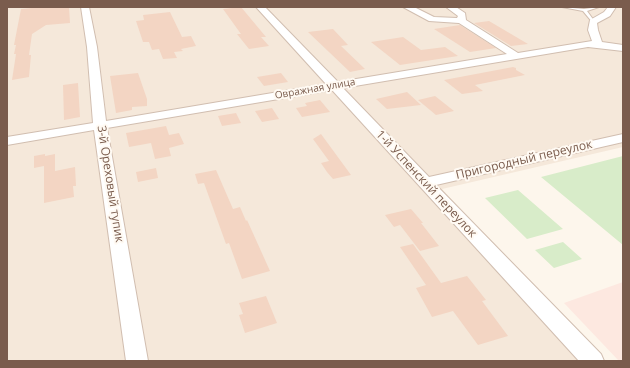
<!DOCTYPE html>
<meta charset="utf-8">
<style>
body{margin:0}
#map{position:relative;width:630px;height:368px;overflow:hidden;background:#fdf6ec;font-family:"Open Sans",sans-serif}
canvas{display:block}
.frame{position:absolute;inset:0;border:8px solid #7a5c4d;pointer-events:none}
</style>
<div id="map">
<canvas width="630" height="368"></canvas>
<div class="frame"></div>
</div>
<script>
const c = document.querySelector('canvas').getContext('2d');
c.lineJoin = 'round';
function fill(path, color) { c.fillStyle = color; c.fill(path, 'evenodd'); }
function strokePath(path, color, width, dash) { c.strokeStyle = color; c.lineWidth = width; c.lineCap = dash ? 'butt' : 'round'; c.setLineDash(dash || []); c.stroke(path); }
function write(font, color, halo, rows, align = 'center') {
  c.font = font + ' "Open Sans",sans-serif'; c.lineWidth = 4; c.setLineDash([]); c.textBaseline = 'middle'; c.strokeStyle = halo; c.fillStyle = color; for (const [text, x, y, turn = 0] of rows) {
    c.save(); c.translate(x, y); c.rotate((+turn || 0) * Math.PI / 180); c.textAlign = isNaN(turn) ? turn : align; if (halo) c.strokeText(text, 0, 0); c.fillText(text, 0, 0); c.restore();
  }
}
fill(new Path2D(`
 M7 7H623V147L442 189 602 361H7Z`), '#f5e8da');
fill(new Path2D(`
 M623 282V361H619L564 303Z`), '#fde8e0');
fill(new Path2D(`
 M623 156V245L541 177Z
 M518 190 563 229 527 239 485 198Z
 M563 242 582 259 554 268 535 250Z`), '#d8ecc9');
fill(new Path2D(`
 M42 7H69L70 23 46 25 32 34 29 55H31L29 77 12 80 16 54H14L16 45H14L21 9Z
 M241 7 266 37H261L269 46 249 49 237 34H241L223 9Z
 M170 12 182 37 191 36 196 46 181 49 183 51 174 52 177 58 163 59 159 49 152 50 149 42H143L136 21 144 20 143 15Z
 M489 21 528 44 511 46 474 23Z
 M460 25 496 48 470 52 434 29Z
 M333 29 348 45 341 46 365 69 350 72 308 32Z
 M403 37 421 50 445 47 458 56 400 65 371 42Z
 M513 67 516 68V70L525 75 475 85 483 91 462 94 444 80Z
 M138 73 147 99V106L132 107V110L116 113 110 76Z
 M281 73 288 82 264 86 257 77Z
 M78 83 80 117 64 120 63 85Z
 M407 92 421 105 387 109 376 99Z
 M435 96 454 111 436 115 418 100Z
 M320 100 330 112 302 117 296 108 307 106 305 103Z
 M272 108 279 119 262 122 255 111Z
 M236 113 241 123 222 126 218 116Z
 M166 126 169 135 179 133 184 144 169 148 171 156 155 159 151 143 129 147 126 133Z
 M321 134 351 175 333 179 327 172 321 163 329 161 313 139Z
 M45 154V156L55 154V171L75 167 76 186H73L74 197 44 203V166L34 168V156Z
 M156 168 158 178 138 182 136 172Z
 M216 170 233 209 240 207 246 221 247 220 270 271 242 279 229 243 226 244 204 183 198 184 195 174Z
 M411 209 423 223H421L439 246 420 251 400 225 394 227 385 215Z
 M413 244 441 283 467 276 486 300 482 301 508 336 478 345 453 311 432 317 416 288 426 285 400 247Z
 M266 296 277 323 245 333 239 315 243 314 239 303Z`), '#f3d5c3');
const service = new Path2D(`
 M562 7 584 9 599 7 587 11 595 22 593 23 583 11Z`);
const minor = new Path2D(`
 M81 7H89L97 47 106 121 326 84 256 7H265L338 82 507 54 459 23 429 21 403 7H414L434 17 457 18 458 16 446 7H456L465 13 466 20 518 53 592 41 588 30 590 20 604 12 608 7H616L610 16 597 23 598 30 602 42 623 45V51L588 47 343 88 429 177 623 134V142L436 185 601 354 604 361H579L332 90 107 128 148 361H126L94 130 7 145V137L93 123 87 47Z`);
strokePath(service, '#d1beb0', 2);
strokePath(minor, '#d1beb0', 2);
fill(service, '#fff');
fill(minor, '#fff');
write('10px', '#7a5c4d', '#fffaf3', [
 ["Овражная улица",315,89,-10]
]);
write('12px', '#7a5c4d', '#fffaf3', [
 ["Пригородный переулок",524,160,-13],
 ["3-й Ореховый тупик",110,184,81],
 ["1-й Успенский переулок",426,184,47]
]);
</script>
